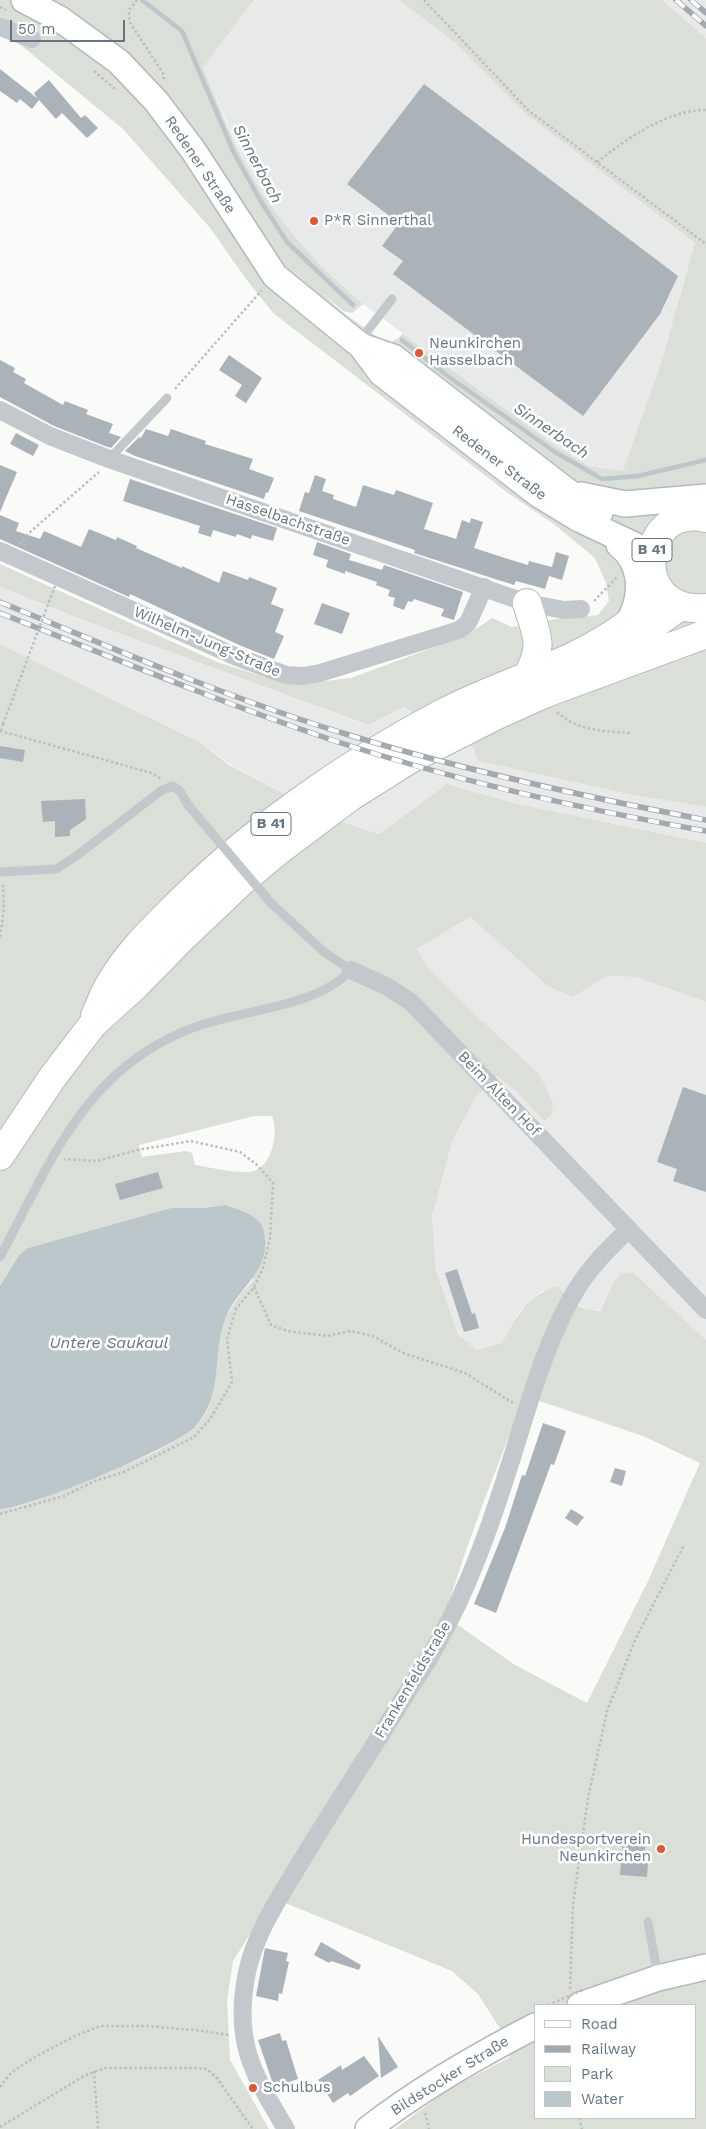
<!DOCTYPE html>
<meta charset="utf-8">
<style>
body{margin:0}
#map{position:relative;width:706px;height:2129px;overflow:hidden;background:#fafaf8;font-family:"Work Sans",sans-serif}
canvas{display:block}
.legend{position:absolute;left:534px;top:2004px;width:162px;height:115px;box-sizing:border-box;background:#fff;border:1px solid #c1c8cd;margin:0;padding:6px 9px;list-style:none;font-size:15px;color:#657683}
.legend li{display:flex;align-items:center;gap:10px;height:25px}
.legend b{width:25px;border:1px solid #c1c8cd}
.scale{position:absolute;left:10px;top:20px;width:115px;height:22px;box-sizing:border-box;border:2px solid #657683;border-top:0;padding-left:6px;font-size:15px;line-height:18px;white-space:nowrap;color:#657683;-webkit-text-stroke:4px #fff;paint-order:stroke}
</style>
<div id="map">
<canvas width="706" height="2129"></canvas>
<ul class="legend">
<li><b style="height:6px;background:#fff"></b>Road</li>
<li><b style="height:6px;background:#a2aab0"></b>Railway</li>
<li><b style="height:14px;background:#dadfd7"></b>Park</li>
<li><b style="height:14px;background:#bbc7cb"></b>Water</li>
</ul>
<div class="scale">50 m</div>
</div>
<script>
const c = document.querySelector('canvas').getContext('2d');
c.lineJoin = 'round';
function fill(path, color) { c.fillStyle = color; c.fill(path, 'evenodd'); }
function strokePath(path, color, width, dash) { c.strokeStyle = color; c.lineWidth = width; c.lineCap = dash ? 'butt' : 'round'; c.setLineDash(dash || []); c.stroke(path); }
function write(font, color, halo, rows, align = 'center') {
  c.font = font + ' "Work Sans",sans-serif'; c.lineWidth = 5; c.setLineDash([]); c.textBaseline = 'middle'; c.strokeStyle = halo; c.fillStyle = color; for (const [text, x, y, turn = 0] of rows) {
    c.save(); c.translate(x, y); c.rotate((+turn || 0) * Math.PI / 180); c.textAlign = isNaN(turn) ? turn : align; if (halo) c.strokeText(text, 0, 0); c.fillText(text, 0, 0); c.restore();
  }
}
fill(new Path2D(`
 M254 0H399L454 42 527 115 695 243 661 363 624 471 589 466 557 447 363 304 343 287 296 240 269 204 245 163 203 68Z
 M662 0H706V38Z
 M0 587 83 620 367 725 404 707 473 747 478 761 633 795 706 807V843L514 803 447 784 379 834 333 819 229 764 199 742 0 644Z
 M470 917 549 987 573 997 606 976 636 977 706 1002V1340L633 1272 621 1273 613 1283 600 1310 592 1312 565 1296 542 1291 519 1312 502 1343 476 1350 458 1334 436 1271 432 1216 452 1142 475 1098 497 1076 517 1092 482 1021 427 966 417 949Z`), '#e8e9e9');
fill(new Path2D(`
 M0 0H254L203 68C217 100 229 133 245 163 274 219 316 264 363 304L352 313 343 311 320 291 341 311 507 430 391 343 403 334 557 447 589 466 623 471 661 363 695 243 527 115 454 42 399 0H662L706 38V807L633 795 478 761 473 747 404 707 368 725 83 620 0 587V564L217 662 275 680 317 682 351 678 467 635 492 618 512 627 556 619 598 615 609 601 606 583 595 558 555 525 508 493 273 313 246 279 211 229 123 129 0 28Z
 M0 644 199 742 229 765 333 819 379 834 447 784 514 803 706 843V1002L636 977 607 976 573 997 549 987 470 917 417 949 427 966 482 1021 540 1075 553 1104 551 1115 544 1121 517 1092 497 1076 475 1098 452 1142 432 1216 436 1271 458 1334 476 1350 502 1343C517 1316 526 1296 558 1286 566 1298 584 1313 600 1311L613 1283 621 1273 633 1272 706 1340V2129H395L446 2091 510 2057 501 2030 478 1994 452 1971 273 1898 233 1961 227 2001 230 2060 269 2129H0V1509C17 1510 55 1493 72 1486 113 1469 156 1456 192 1430 198 1425 205 1415 208 1409 218 1384 215 1363 219 1338 223 1314 238 1297 253 1280L225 1205 203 1208H171L28 1248 19 1255 0 1286ZM254 1116H272C279 1133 272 1169 250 1172 241 1174 207 1167 195 1165L192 1153 186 1151 142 1157 139 1145ZM525 1396 643 1436 700 1463 648 1581 587 1703 515 1665 445 1616C467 1541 496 1469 525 1396ZM535 2005H695V2118H535Z`), '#dadfd7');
fill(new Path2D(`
 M225 1205C239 1210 261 1215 264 1232 272 1273 237 1287 225 1319 211 1356 225 1394 195 1427 178 1446 23 1511 0 1509V1286L19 1255 28 1248 171 1208H203Z`), '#bbc7cb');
strokePath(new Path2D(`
 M142 0 182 31 234 153 260 200 287 242 353 305
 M402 340 449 377 555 452 602 479 638 476 706 460`), '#bbc7cb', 4.5);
fill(new Path2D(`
 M0 69 37 98 34 93 49 80 81 118 85 115 98 128 87 138 62 113 56 119 39 100 32 109 20 99 17 103 0 91Z
 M424 84 678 276 660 314 583 416 393 274 403 261 382 246 399 223 347 184Z
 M229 355 262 378 246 403 235 396 242 385 219 370Z
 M0 360 15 368 13 372 26 379 24 383 63 405 65 401 88 410 86 414 113 424 109 433 121 437 111 448 105 446 54 426 0 397Z
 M146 429 168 436 171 429 206 441 205 444 253 459 249 469 274 478 268 493 266 492 264 499 135 456 125 451 139 437 141 438Z
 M16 433 39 445 33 456 10 444Z
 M0 465 17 472 0 512Z
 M315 475 326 479 322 491 334 495 333 499 356 507 363 485 394 495 396 490 433 503 424 529 456 539 462 520 470 523 471 518 483 522 474 548 508 559 528 565 529 561 552 567 556 552 569 556 562 580 549 576 545 589 516 581 514 585 414 553 415 550 299 511 305 492 309 493Z
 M130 479 277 528 273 541 252 535 251 539 237 534 236 537 213 530 211 537 198 533 200 526 123 501Z
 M0 515 19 523 16 531 40 539 44 531 81 547 89 529 116 540 117 537 137 546 136 548 182 568V566L219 583 223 571 248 580 249 577 277 588 271 604 284 609 275 632 284 636 274 659 239 645 130 594 129 597 0 539Z
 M317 542 351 554 349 560 382 570 384 565 463 592 454 620 441 616 444 609 414 599 412 602 408 601 404 610 393 606 395 598 388 596 390 590 376 585 377 582 345 571V574L326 567 328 560 313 555Z
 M322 603 350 613 342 634 314 624Z
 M0 746 25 750 23 762 0 758Z
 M85 799 86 819 70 830V836L55 837V821L43 822 41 801Z
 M683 1087 706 1095V1192L673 1181 677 1169 657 1162Z
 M158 1172 163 1188 120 1200 115 1184Z
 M457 1269 472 1314 475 1313 479 1328 464 1332 445 1273Z
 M543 1423 566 1431 554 1465 551 1464 496 1613 474 1604 505 1528 522 1475 525 1476Z
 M615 1468 626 1471 622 1486 610 1482Z
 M571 1509 584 1517 577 1526 565 1518Z
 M623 1838 646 1840 644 1863H648L647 1877 620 1875Z
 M321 1942 361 1965 359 1970 331 1961 329 1963 314 1955Z
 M265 1948 288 1953 286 1961 289 1962 282 1994 279 1993 278 2001 256 1996Z
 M280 2033 282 2041 286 2040 298 2079 274 2087 258 2040Z
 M378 2036 398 2067 381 2078Z
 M364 2056 379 2076 350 2096 348 2093 333 2103 318 2080 341 2065 342 2070Z`), '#aab3b9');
const secondary = new Path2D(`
 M24 0 60 19 119 62 156 101 193 150 275 276 361 346 381 373 538 494 579 519 632 544 643 550 650 560
 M361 346 393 357 567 491 600 513
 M581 495 625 504 706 497
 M619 545C641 562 643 591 632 615
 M580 2005 658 1978 706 1967
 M368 2129C419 2089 477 2056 535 2026`);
const primary = new Path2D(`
 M706 518C638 502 628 615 706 608
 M629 623C643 609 651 599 653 579
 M609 660C635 644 655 621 681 606
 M546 693 706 634`);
const highway = new Path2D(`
 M527 603C536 635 545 643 528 675
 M95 1016C100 1005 104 993 111 982 126 956 148 934 169 913 247 833 344 765 443 713 504 681 574 665 629 623
 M0 1156 52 1078 93 1024 135 986 183 937 241 882 278 851 350 797 412 758 497 715 546 693`);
strokePath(secondary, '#b3babf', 28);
strokePath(primary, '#b5babe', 30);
strokePath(highway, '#b4b9bd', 30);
strokePath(new Path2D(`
 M137 0 129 10V21L164 75V81
 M424 0 529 111 706 244
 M0 7 6 10
 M94 71 115 89
 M597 162C627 139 666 110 706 110
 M175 389 262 290
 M20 544 29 533 99 472
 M594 601 618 576
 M557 712C577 731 604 731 630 733
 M0 731 152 773 161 779
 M1 731 3 724
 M0 937 4 908 3 882
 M254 1287 271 1325 288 1331 327 1336 350 1331 373 1336 403 1353 465 1373 513 1403
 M0 1514 64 1496 95 1481 124 1472 194 1437 210 1419 232 1382 227 1338 236 1309 254 1287 263 1268 270 1238 273 1183 256 1164 240 1152 191 1141 137 1150 97 1161 64 1159
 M570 1989 573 1904 588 1798 607 1711 635 1640 684 1545
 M547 2005H548
 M94 2071 98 2129
 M0 2087 12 2072 35 2057 77 2035 101 2026H148L204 2031 229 2035
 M425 2113 429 2129
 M579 2118 582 2129
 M0 2127 84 2076 105 2068H196L207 2069 216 2077 253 2129`), '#bbbfc2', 2.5, [2.5, 2.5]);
strokePath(new Path2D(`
 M358 343 392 299
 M109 459 167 398
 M0 872 56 869 75 857 162 790 173 786 180 791 188 805
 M0 1257C52 1159 88 1061 204 1024 250 1009 318 1006 351 970L324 952 271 903
 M648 1922 658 1976`), '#c3c8cc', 9);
strokePath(new Path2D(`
 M0 27 32 39
 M0 410 50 436 109 459 527 603 564 610 581 609
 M0 551 237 657 286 675 303 676 320 673 459 630 468 623 484 587
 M351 970 386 986 411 1002 706 1310
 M286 2129C252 2072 233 2041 247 1972 256 1932 279 1898 300 1863 332 1810 367 1757 400 1704 412 1684 426 1665 437 1644 468 1589 489 1530 508 1470 527 1412 544 1343 576 1290 590 1267 609 1248 629 1229`), '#c3c8cc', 18);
strokePath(secondary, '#fff', 25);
strokePath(primary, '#fff', 28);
strokePath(highway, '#fff', 28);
const rail = new Path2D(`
 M676 0 706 26
 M691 0 706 13
 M0 602C115 649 230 699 349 735 466 771 586 797 706 820
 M0 613C111 657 222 703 335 741 456 781 581 809 706 831`);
strokePath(rail, '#a2aab0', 5.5);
strokePath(rail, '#fff', 4, [11]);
strokePath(new Path2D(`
 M3 724 55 586
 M548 2005 585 1989`), '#bbbfc2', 2.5, [2.5, 2.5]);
strokePath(new Path2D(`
 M188 805 271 903`), '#c3c8cc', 9);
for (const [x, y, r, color] of [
 [314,221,5,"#e4572e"],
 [419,353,5,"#e4572e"],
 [661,1849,5,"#e4572e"],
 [253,2088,5,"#e4572e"]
]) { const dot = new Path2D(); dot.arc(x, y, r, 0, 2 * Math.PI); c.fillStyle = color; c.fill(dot); strokePath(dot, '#fff', 2); }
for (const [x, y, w] of [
 [652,550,40],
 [271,824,40]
]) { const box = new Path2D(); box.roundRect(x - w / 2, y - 11.5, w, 23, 4); c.fillStyle = '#fff'; c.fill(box); strokePath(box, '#657683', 1); }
write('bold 14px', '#657683', null, [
 ["B 41",652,550],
 ["B 41",271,824]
]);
write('15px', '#657683', '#fff', [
 ["Redener Straße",200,165,56],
 ["Redener Straße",499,463,37],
 ["Hasselbachstraße",288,520,19],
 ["Wilhelm-Jung-Straße",207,642,23],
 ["Beim Alten Hof",499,1094,46],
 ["Frankenfeldstraße",413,1680,-59],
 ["Bildstocker Straße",450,2076,-32]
]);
write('15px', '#657683', '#fff', [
 ["P*R Sinnerthal",324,221],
 ["Neunkirchen",429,344],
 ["Hasselbach",429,361],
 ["Hundesportverein",651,1840,"right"],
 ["Neunkirchen",651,1857,"right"],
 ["Schulbus",263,2088]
], 'left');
write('italic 16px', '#60757c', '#fff', [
 ["Sinnerbach",257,164,62],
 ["Sinnerbach",551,431,34],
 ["Untere Saukaul",109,1343]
]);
</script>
